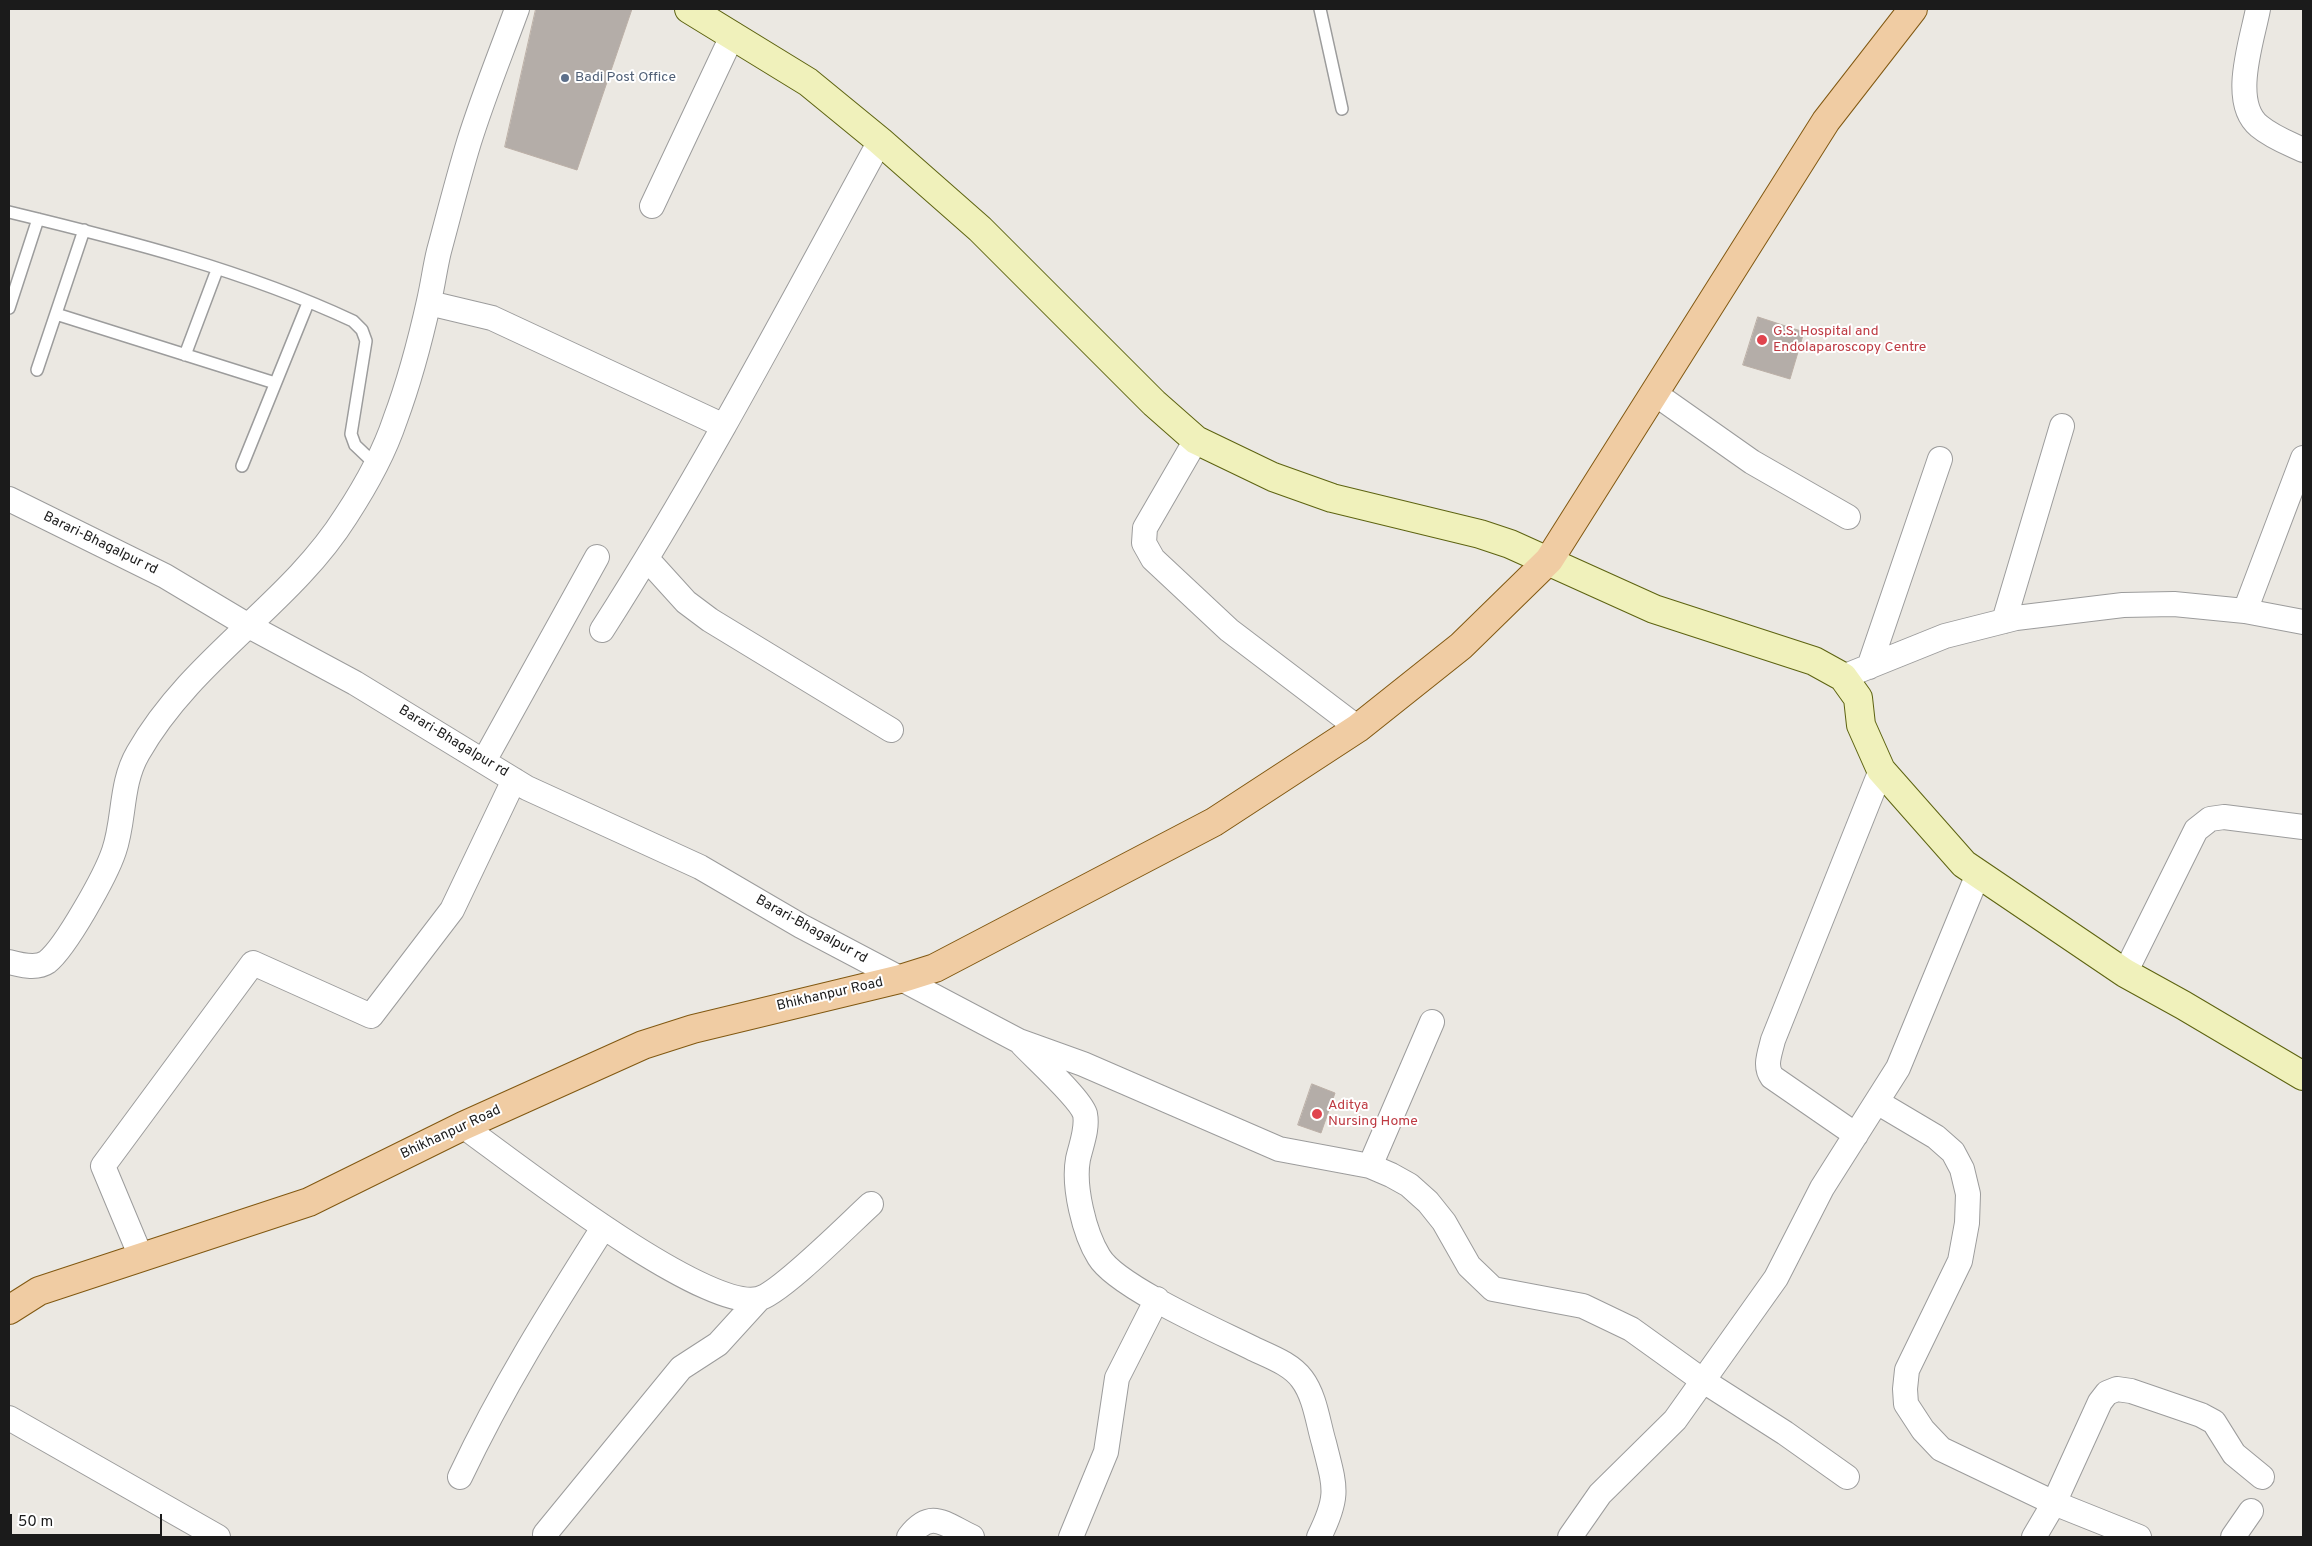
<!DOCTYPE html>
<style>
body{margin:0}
#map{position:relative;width:2312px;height:1546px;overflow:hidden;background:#ebe8e2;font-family:Overpass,sans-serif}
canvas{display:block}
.frame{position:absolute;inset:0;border:10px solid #1b1b1b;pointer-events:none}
.scale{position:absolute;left:10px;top:1514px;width:152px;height:22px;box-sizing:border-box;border:2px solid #1b1b1b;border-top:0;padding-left:6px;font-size:15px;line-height:18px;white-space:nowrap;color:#1b1b1b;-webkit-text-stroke:4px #fff;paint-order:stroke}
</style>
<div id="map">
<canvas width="2312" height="1546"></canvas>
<div class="frame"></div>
<div class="scale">50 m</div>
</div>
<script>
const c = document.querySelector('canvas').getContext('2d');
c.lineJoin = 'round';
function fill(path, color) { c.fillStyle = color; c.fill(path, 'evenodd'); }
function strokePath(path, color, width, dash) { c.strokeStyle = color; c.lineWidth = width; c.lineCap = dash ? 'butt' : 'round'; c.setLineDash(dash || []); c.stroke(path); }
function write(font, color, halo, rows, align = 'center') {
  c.font = font + ' Overpass,sans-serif'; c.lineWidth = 4; c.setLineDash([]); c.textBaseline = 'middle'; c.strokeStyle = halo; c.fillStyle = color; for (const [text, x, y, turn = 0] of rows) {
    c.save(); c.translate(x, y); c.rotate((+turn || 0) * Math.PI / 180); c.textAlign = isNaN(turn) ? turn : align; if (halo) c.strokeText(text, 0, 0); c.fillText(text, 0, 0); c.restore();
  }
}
const building = new Path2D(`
 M536 9H632L577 170 505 147Z
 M1758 317 1804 332 1790 379 1743 365Z
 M1312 1084 1335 1093 1321 1133 1298 1125Z`);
fill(building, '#b4ada8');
strokePath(building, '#bbafa6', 1);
const lane = new Path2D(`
 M1320 9 1342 109
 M9 212C125 240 244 270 353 321L362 330 366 341 351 434 355 445 375 464
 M9 308 38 219
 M56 314 275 383
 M185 355 217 270
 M37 370 84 230
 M242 466 308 303`);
const street = new Path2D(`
 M2258 9C2252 41 2230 102 2259 126 2272 137 2288 143 2303 150
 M652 206 733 34
 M429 303 492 318 724 426
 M1654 393 1752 462 1848 517
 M1196 440 1145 528 1144 543 1153 559 1229 630 1358 728
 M9 499 165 576 247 625 355 683 527 788 700 867 801 926 1019 1041 1083 1064 1279 1149 1370 1166 1391 1175 1409 1185 1428 1202 1444 1222 1469 1266 1493 1289 1583 1306 1631 1329 1702 1380 1785 1433 1847 1477
 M647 559 686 602 710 620 891 730
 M2245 611 2303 458
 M2004 621 2062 426
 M602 630C703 472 790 306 880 141
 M1869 667 1940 459
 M1843 677 1945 636 2016 618 2123 605 2174 604 2245 611 2303 622
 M484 761 597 557
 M9 962C20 965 37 969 47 962 66 947 106 875 114 851 125 819 120 784 138 753 192 658 290 605 346 516 365 487 384 453 395 420 408 385 421 337 429 301 433 284 435 267 439 251 449 214 458 178 469 142 483 97 501 53 517 9
 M2125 973 2196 830 2210 819 2224 817 2303 827
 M1022 1044C1035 1058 1080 1098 1085 1114 1088 1129 1081 1145 1078 1159 1073 1186 1084 1233 1099 1257 1117 1287 1220 1332 1254 1349 1271 1357 1291 1364 1302 1379 1315 1396 1318 1423 1324 1443 1335 1487 1340 1495 1319 1537
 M1877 1102 1936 1137 1953 1152 1962 1169 1968 1194 1967 1223 1960 1261 1907 1370 1905 1389 1906 1404 1923 1430 1941 1449 2054 1503 2139 1537
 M463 1126C513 1162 703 1311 758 1299 780 1294 850 1223 871 1204
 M1856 1135 1772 1077C1764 1066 1770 1053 1773 1040L1881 770
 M1370 1166 1432 1022
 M141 1257 103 1166 253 963 371 1016 452 910 514 780
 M9 1418 218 1537
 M460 1477C502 1388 551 1310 603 1228
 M545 1534 681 1368 718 1344 759 1299
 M909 1537C931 1508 944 1524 972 1537
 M1071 1537 1106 1452 1117 1378 1157 1299
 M1570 1537 1600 1494 1675 1420 1776 1278 1822 1188 1898 1068 1978 874
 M2034 1537 2054 1503 2100 1402 2107 1393 2117 1389 2131 1391 2201 1415 2214 1422 2234 1454 2262 1477
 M2233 1537 2251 1511`);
const secondary = new Path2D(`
 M689 9 808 82 880 141 980 229 1154 403 1196 440 1273 477 1332 498 1480 534 1510 544 1654 609 1814 661 1843 677 1858 698 1861 725 1881 770 1964 864 2125 973 2183 1005 2303 1076`);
const primary = new Path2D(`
 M9 1310 39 1291 309 1202 463 1126 643 1045 693 1029 900 979 935 968 1214 822 1358 728 1461 646 1549 560 1826 121 1913 9`);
strokePath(lane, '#9c9c9c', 14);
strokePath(street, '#9c9c9c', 26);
strokePath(secondary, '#5d6311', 30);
strokePath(primary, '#815811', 30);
strokePath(lane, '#fff', 11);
strokePath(street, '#fff', 24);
strokePath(secondary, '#f0f1bb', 28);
strokePath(primary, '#f0cca3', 28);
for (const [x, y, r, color] of [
 [565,78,5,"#5c6f8a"],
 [1762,340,6,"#e0444e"],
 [1317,1114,6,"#e0444e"]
]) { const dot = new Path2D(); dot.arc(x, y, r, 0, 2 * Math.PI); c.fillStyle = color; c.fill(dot); strokePath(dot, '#fff', 2); }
write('14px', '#4e5e75', '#fff', [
 ["Badi Post Office",575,78]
], 'left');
write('14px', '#be3a42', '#fff', [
 ["G.S. Hospital and",1773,332],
 ["Endolaparoscopy Centre",1773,348],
 ["Aditya",1328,1106],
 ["Nursing Home",1328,1122]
], 'left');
write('14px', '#1b1b1b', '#fff', [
 ["Barari-Bhagalpur rd",100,544,26],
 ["Barari-Bhagalpur rd",453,742,31],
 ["Barari-Bhagalpur rd",811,930,29],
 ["Bhikhanpur Road",830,995,-13],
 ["Bhikhanpur Road",451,1133,-25]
]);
</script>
